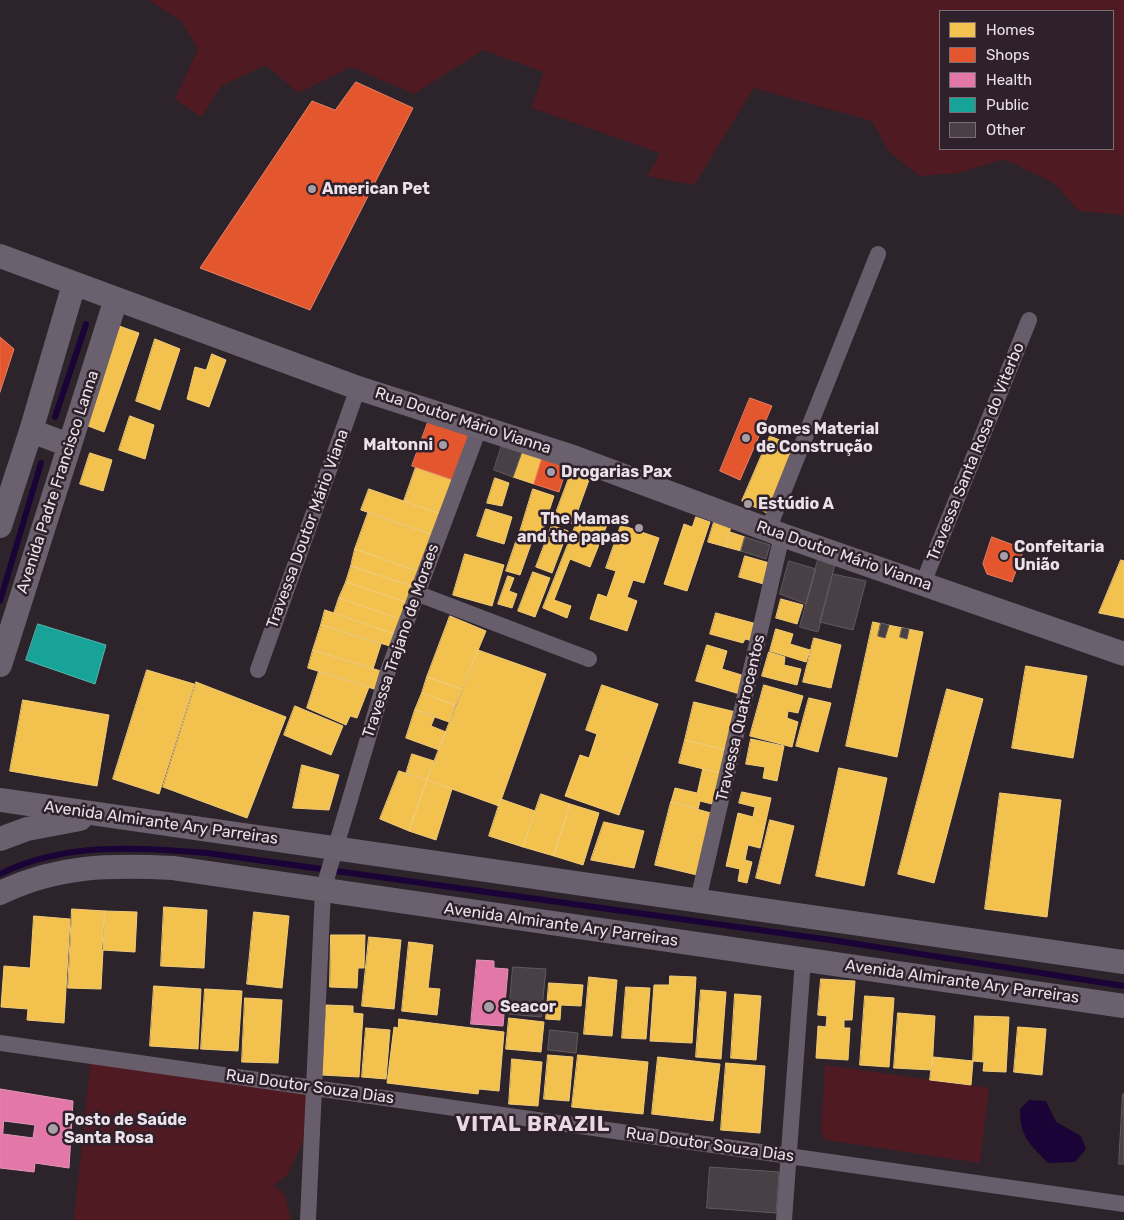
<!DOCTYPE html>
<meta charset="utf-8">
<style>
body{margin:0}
#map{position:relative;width:1124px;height:1220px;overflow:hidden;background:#2c242a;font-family:Rubik,sans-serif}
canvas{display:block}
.legend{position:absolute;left:939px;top:10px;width:175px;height:140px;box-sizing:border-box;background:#2f212b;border:1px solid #7a6e77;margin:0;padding:6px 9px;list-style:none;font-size:15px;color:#ebe1e8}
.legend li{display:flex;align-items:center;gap:10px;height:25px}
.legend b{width:25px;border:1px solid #7a6e77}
</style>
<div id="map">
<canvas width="1124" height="1220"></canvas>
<ul class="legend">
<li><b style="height:14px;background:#f2c14e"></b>Homes</li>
<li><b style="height:14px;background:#e4572e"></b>Shops</li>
<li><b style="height:14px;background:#e377a8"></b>Health</li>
<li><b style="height:14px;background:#17a398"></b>Public</li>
<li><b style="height:14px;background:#494045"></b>Other</li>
</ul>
</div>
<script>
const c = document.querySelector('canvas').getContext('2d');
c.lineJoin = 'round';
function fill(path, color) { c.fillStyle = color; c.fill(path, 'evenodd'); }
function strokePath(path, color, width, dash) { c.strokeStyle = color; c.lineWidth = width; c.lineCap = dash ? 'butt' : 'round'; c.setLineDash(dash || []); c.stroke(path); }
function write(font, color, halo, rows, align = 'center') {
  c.font = font + ' Rubik,sans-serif'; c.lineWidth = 5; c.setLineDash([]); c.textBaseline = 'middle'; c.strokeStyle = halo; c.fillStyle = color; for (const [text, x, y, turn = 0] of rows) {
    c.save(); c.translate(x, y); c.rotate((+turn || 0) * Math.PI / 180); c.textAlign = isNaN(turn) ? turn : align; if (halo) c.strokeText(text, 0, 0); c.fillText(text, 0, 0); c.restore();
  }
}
fill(new Path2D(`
 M149 0H1124V215L1079 211 1054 183 1004 159 959 173 920 176 889 152 872 121 754 88 694 185 647 176 660 153 532 108 543 72 483 50 414 94 351 67 298 93 266 65 221 86 201 117 175 99 198 50 182 22ZM940 11H1113V149H940Z
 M91 1056 314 1088 313 1121 287 1175 274 1185 285 1195 291 1220H74Z
 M825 1065 989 1088 980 1163 826 1140 821 1132Z`), '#501a22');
fill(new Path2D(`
 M1029 1100 1046 1101 1056 1122 1081 1136 1086 1149 1075 1162 1048 1163C1029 1143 1020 1137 1020 1109Z`), '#1a0337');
const homes = new Path2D(`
 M119 326 139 333 104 432 88 426Z
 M155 339 180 349 160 410 136 401Z
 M212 354 226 360 209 407 187 399 195 367 206 370Z
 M130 416 154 425 145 459 119 450Z
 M770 436 794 446 767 513 742 501Z
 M524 446 544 452 534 484 513 477Z
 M90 453 112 460 103 491 80 484Z
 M416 467 453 480 441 514 404 501Z
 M571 473 589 480 573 524 554 518Z
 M495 478 509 483 502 506 487 503Z
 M369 489 441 514 433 535 361 510Z
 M533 489 554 496 539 542 519 535Z
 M486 509 512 517 504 544 477 536Z
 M368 513 433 535 420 572 355 549Z
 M580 514 607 525 590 567 570 559 554 600 571 606 567 618 543 608Z
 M696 517 710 522 687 591 664 584 684 524 692 527Z
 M714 522 731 526 726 547 708 542Z
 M552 525 568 531 552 573 536 567Z
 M621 525 659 538 644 583 633 580 627 597 637 601 627 631 590 619 598 594 607 597 616 571 606 568Z
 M730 532 745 537 741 551 726 547Z
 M517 539 531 544 520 575 506 571Z
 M355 549 420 572 415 587 351 566Z
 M465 554 504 565 492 606 453 595Z
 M745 556 773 564 767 585 739 577Z
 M1121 560 1124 561V618L1099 613Z
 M351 566 415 587 409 603 346 582Z
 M533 572 550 578 535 617 518 611Z
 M508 576 514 578 509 591 517 594 512 608 498 604Z
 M346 582 409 603 403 620 339 598Z
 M339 598 403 620 397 635 334 613Z
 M781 599 803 605 797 624 776 618Z
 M325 610 397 635 393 647 321 625Z
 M716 613 757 624 753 641 745 639 743 643 710 634Z
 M450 616 486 631 462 689 427 677Z
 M873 622 923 632 897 757 846 746Z
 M321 625 381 644 373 669 313 650Z
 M776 629 793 634 790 644 810 650 806 662 770 651Z
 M814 638 841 645 831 688 803 682Z
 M707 645 727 651 722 669 748 677 743 695 696 681Z
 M313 650 384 672 377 690 308 668Z
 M478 650 546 674 499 806 427 780Z
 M769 652 785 657 784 665 801 669 797 685 762 676Z
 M1026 666 1087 676 1073 758 1012 748Z
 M147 670 194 684 159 794 113 779Z
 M319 671 369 687 357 718 350 716 346 725 307 708Z
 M427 677 462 689 455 705 422 693Z
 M196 682 286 717 247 818 163 787Z
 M602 685 658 704 619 815 565 796 580 755 589 758 597 734 586 730Z
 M764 685 803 696 798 713 788 711 787 718 798 722 792 747 750 736Z
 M947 689 983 699 934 883 898 874Z
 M422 693 455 705 449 722 415 710Z
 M809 698 831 703 818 752 796 746Z
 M23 700 109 715 97 786 10 771Z
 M694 702 740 713 730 751 685 740Z
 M295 706 343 726 331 755 284 735Z
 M415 710 435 716 431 726 446 732 439 750 406 738Z
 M751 739 784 746 777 781 763 778 765 767 746 764Z
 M685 740 730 751 724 774 679 763Z
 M412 754 434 761 427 780 406 774Z
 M302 765 339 775 329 810 293 808Z
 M839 768 887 778 864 886 816 876Z
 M703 769 724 774 716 805 700 801 698 809 671 802 675 788 697 793Z
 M399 771 427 780 409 831 380 819Z
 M427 780 452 789 436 840 409 831Z
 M742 792 771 798 760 848 748 845 745 860 752 862 747 883 738 881 740 869 726 866 738 813 753 817 755 807 739 803Z
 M1000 793 1061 800 1047 917 985 909Z
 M541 794 570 804 554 856 523 847Z
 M501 799 535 811 523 847 489 836Z
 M671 802 711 813 697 875 655 865Z
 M570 804 599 813 583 865 554 856Z
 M770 820 794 826 780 884 756 878Z
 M604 822 644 831 634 868 591 860Z
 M164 907 207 910 204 968 161 966Z
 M72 909 105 911 101 989 68 988Z
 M105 911 137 912 135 952 102 950Z
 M254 912 289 916 282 988 247 984Z
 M34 916 70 919 64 1023 27 1020 28 1009 1 1007 4 966 30 968Z
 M331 935H365L364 968H358L357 988 330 987Z
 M369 937 401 940 394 1009 362 1006Z
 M409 942 433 945 428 988 440 989 437 1015 402 1011Z
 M670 976 696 977 692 1043 650 1041 654 985H669Z
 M589 977 617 980 612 1036 584 1034Z
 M821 979 855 981 852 1020H844V1028H850L848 1060 816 1058 818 1026 826 1027 827 1016 818 1015Z
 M549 983 583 985 581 1006 561 1005 560 1020 546 1019Z
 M154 986 201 989 198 1049 150 1046Z
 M626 987 650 988 646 1039 622 1038Z
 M205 989 242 991 238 1051 201 1049Z
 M701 990 726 992 721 1059 696 1057Z
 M735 994 761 996 756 1060 731 1058Z
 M865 996 894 998 889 1067 860 1065Z
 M245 998 282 1000 278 1063 242 1062Z
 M326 1005 353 1006V1013L363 1014 359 1077 322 1075Z
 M898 1013 935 1016 932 1070 894 1068Z
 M975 1016 1009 1017 1006 1072 983 1071 984 1062 973 1061Z
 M509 1018 544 1022 541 1052 506 1049Z
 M399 1019 504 1032 499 1091 479 1089 478 1094 387 1083 394 1027 398 1028Z
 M1018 1027 1046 1029 1042 1075 1014 1072Z
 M366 1028 390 1030 386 1079 362 1077Z
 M548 1055 573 1057 569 1101 544 1099Z
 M578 1055 648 1062 643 1114 572 1107Z
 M658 1057 720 1064 713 1121 652 1114Z
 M933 1057 973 1061 971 1085 930 1080Z
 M512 1059 542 1062 538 1106 509 1104Z
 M726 1063 765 1066 760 1133 721 1130Z`);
fill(homes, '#f2c14e');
strokePath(homes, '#f0cb7c', 1);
const shops = new Path2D(`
 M356 82 413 108 310 310 200 268 312 101 335 110Z
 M0 337 14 349 0 392Z
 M750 398 772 406 740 480 720 471Z
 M430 417 471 430 453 480 412 466Z
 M544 452 569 460 559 492 534 484Z
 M992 537 1024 549 1012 582 987 574 983 564Z`);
fill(shops, '#e4572e');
strokePath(shops, '#e68066', 1);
const health = new Path2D(`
 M477 960 494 961V968L508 969 503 1026 471 1024Z
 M0 1089 73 1101 69 1168 35 1163 34 1172 0 1168ZM4 1121 35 1125 33 1138 3 1134Z`);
fill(health, '#e377a8');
strokePath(health, '#e597bb', 1);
const public = new Path2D(`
 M38 624 106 645 95 684 26 660Z`);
fill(public, '#17a398');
strokePath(public, '#57b6b0', 1);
strokePath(new Path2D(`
 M55 417 86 324
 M0 601 41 463
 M0 874C64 842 138 847 207 853L838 941 1124 986`), '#1a0337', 6);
const building = new Path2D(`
 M504 439 524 446 513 477 494 470Z
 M745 537 770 545 766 559 741 551Z
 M819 556 836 560 818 632 800 627Z
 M789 561 816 569 806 604 780 594Z
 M833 574 866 581 853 630 820 622Z
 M881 623 889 625 885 638 878 636Z
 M902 628 909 629 907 639 900 637Z
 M513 967 546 969 541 1017 509 1014Z
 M550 1030 578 1033 576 1053 548 1050Z
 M1123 1094H1124V1164H1119Z
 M710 1167 779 1172 776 1213 707 1208Z`);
fill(building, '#494045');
strokePath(building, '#615a5e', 1);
strokePath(new Path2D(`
 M768 530 878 254
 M923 583 1029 320
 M416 593 589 659
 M258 670 358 388
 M698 900 782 535
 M0 1043 1124 1204
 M308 1220 323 890 388 671 480 426
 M784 1220 803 960`), '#685e6b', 16);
strokePath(new Path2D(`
 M0 256 358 388 573 457 782 535 1124 654
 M31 431 69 445
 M0 526 31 431 74 284
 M0 665 116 299
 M0 800 1124 962
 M0 839 27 829 80 819
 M0 893C58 865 110 865 173 868L1124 1006`), '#6a606e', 24);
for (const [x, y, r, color] of [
 [312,189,5,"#a89fa6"],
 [746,438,5,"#a89fa6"],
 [443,445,5,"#a89fa6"],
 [551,472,5,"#a89fa6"],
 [748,504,5,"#a89fa6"],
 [639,528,5,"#a89fa6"],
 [1004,556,5,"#a89fa6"],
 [489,1007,6,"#a89fa6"],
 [53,1129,6,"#a89fa6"]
]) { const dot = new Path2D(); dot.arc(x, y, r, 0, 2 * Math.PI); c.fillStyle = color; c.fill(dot); strokePath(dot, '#2f212b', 2); }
write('bold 16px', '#ebe1e8', '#2f212b', [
 ["American Pet",322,189],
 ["Gomes Material",756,429],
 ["de Construção",756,447],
 ["Maltonni",433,445,"right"],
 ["Drogarias Pax",561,472],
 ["Estúdio A",758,504],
 ["The Mamas",629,519,"right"],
 ["and the papas",629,537,"right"],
 ["Confeitaria",1014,547],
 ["União",1014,565],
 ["Seacor",500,1007],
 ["Posto de Saúde",64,1120],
 ["Santa Rosa",64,1138]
], 'left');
write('16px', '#ebe1e8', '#2f212b', [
 ["Rua Doutor Mário Vianna",463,421,18],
 ["Travessa Santa Rosa do Viterbo",976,452,-68],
 ["Avenida Padre Francisco Lanna",58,482,-72],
 ["Travessa Doutor Mário Viana",308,529,-70],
 ["Rua Doutor Mário Vianna",844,556,19],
 ["Travessa Trajano de Moraes",401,641,-71],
 ["Travessa Quatrocentos",741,718,-77],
 ["Avenida Almirante Ary Parreiras",161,823,8],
 ["Avenida Almirante Ary Parreiras",561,925,8],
 ["Avenida Almirante Ary Parreiras",962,982,8],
 ["Rua Doutor Souza Dias",310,1087,8],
 ["Rua Doutor Souza Dias",710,1145,8]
]);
c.letterSpacing = '1px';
write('bold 21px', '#ead7e5', '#2f212b', [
 ["VITAL BRAZIL",533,1125]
]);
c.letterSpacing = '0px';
</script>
